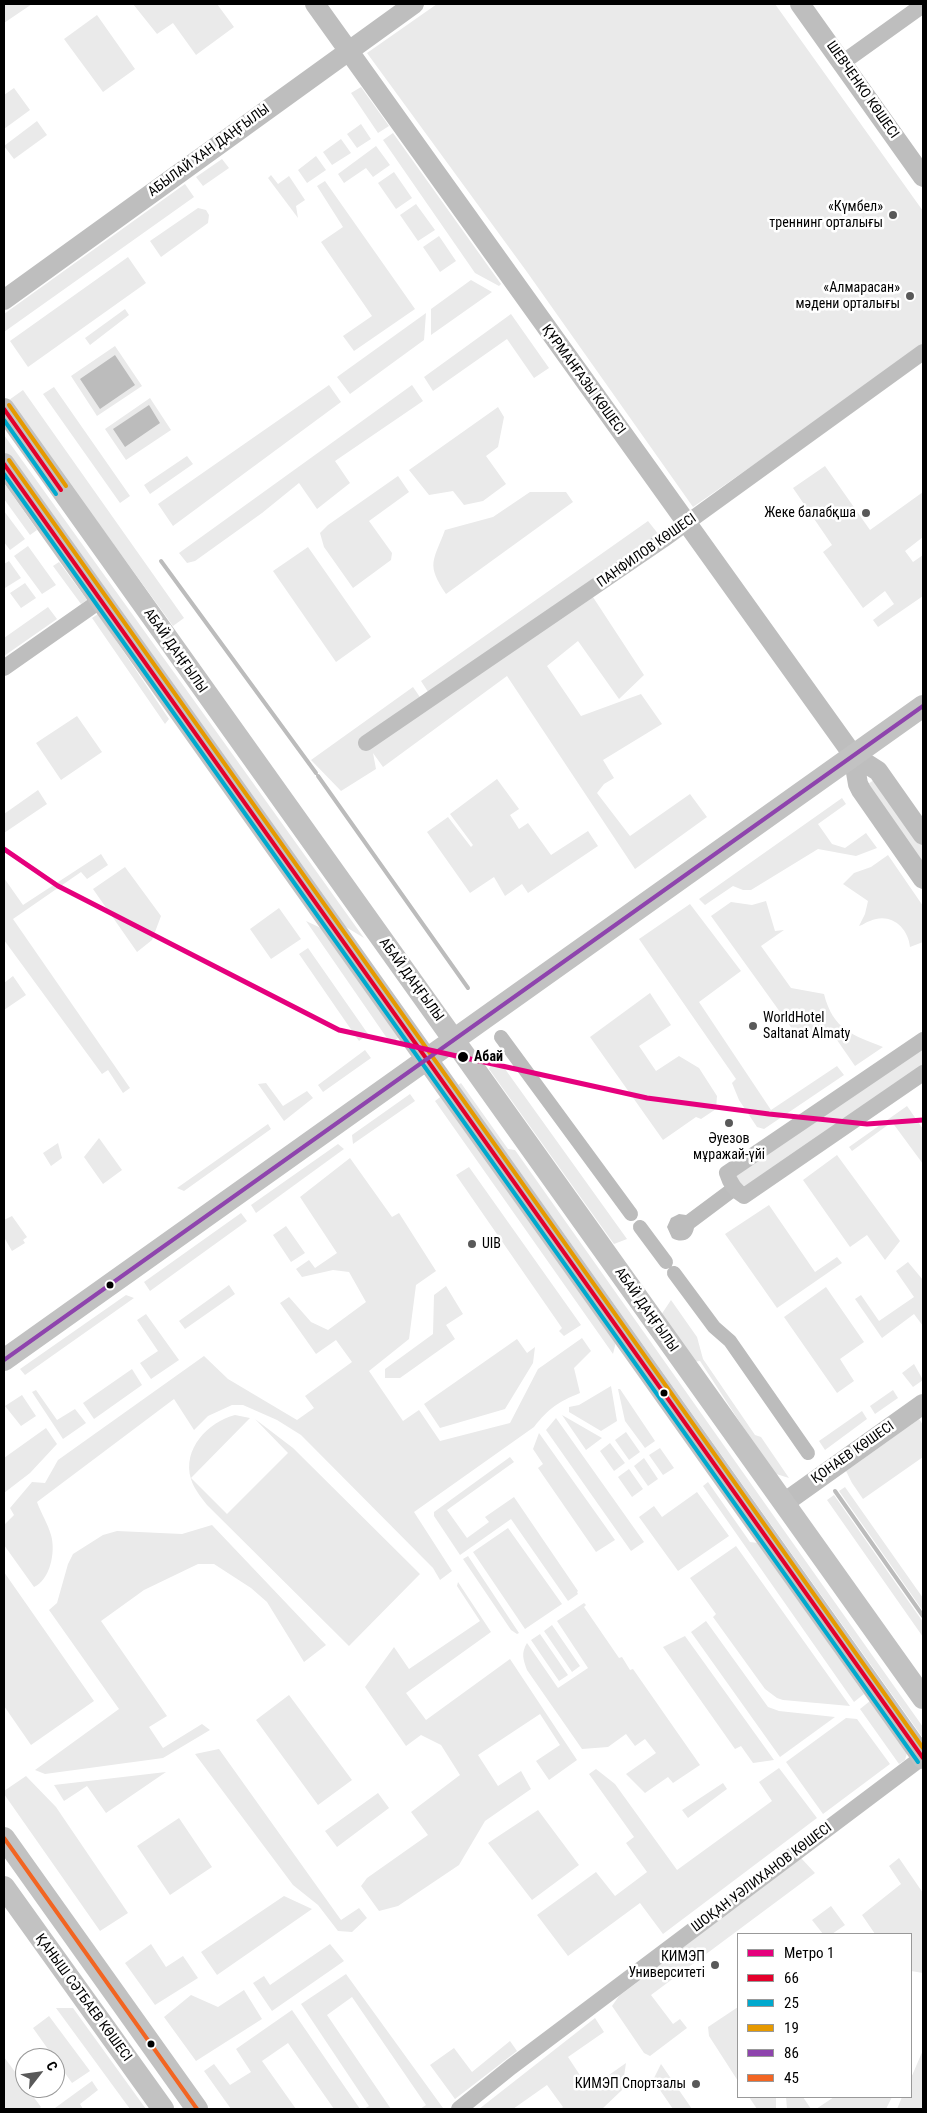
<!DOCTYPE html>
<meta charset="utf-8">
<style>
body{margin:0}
#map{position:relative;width:927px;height:2113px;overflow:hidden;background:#fff;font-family:"Roboto Condensed",sans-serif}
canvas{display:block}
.frame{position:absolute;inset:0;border:5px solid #000;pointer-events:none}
.legend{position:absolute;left:737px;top:1933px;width:175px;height:165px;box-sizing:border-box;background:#fff;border:1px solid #999;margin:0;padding:6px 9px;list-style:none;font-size:15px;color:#000}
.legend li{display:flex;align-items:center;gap:10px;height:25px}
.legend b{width:25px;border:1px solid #999}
.north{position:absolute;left:15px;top:2048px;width:50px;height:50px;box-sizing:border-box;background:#fff;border:1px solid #999;border-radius:50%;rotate:60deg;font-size:14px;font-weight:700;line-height:20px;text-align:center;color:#000}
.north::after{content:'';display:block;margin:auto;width:18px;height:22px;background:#595959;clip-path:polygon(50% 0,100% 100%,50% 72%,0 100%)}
</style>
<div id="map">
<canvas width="927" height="2113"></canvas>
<div class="frame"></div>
<ul class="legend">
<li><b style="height:6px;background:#e5007d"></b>Метро 1</li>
<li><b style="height:6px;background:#e4002b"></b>66</li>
<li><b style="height:6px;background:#00a9ce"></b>25</li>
<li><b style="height:6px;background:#e69900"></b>19</li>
<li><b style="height:6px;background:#8e44ad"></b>86</li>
<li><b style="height:6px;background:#f26522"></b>45</li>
</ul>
<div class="north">С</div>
</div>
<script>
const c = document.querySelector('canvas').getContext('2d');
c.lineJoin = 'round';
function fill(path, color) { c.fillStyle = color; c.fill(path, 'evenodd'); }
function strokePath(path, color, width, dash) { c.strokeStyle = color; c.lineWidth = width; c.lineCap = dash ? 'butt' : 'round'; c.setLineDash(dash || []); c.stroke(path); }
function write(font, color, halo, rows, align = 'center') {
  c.font = font + ' "Roboto Condensed",sans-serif'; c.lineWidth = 5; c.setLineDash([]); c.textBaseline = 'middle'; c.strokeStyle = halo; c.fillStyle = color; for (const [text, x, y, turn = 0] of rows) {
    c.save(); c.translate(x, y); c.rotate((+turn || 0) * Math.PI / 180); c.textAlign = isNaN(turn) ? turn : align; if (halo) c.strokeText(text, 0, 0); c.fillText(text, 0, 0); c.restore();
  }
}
fill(new Path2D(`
 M4 4H32L4 23Z
 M133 4H217L234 27 196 55 173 23 157 34Z
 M437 4H775L923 211V347L693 507 527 272 367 53Z
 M97 15 135 69 103 92 64 39Z
 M361 87 389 126 378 133 351 93Z
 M14 88 30 110 4 129V95Z
 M37 121 47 135 14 159 4 146Z
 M361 124 371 139 357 148 347 134Z
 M393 133 501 284 499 286 475 273 383 140Z
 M341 139 351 153 332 165 323 152Z
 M376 146 390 165 373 177 366 168 344 183 338 174Z
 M316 156 326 170 307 183 298 170Z
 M222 159 229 168 203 186 196 177Z
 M394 172 412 198 396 209 378 183Z
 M271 175 278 184 289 176 305 200 296 206 298 218 268 178Z
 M325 181 415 309 354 351 343 336 372 316 321 242 343 227 317 186Z
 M185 184 194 197 4 332V314Z
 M416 204 435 230 418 241 400 215Z
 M198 208 206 210 209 215 208 223 161 257 150 241Z
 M439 236 456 261 440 272 423 247Z
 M128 257 146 283 28 367 10 341Z
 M471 280 492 292 431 335V309Z
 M125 309 129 315 90 345 85 338Z
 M426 313 424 340 350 394 337 377Z
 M511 314 549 368 534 378 507 339 433 391 424 377Z
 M115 346 142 386 97 416 71 376Z
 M329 385 341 402 173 526 158 504Z
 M412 385 423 401 335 461 350 483 317 509 299 483 262 513 195 561 187 563 179 553Z
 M54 387 130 496 120 503 43 394Z
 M23 390 184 618 173 626 9 400Z
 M150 398 171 430 126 460 105 429Z
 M498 407 504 417 498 447 486 456 506 484 483 501 464 505 453 491 429 495 409 470Z
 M4 435 364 938 341 924 4 451Z
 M187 456 193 464 150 494 144 485Z
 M825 466 870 530 923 492V537L905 551 913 562 923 555V596L878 627 873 620 894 604 885 591 863 608 823 552 832 545 793 488Z
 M398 476 409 492 369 521 392 553 391 560 353 588 324 547 320 533 328 525Z
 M4 483 37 530 30 535 4 499Z
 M530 492H566L573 502 446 594C426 564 433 562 445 530L493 517Z
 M4 511 25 539 10 550 4 542Z
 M648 521 663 540 589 591 644 675 619 699 578 641 547 666 581 716 641 694 662 724 603 760 614 778 604 784 597 793 630 836 690 794 707 817 635 869 507 676 383 767 373 753 376 769 341 791 311 760 413 687 424 703 432 698 421 681Z
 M28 546 56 585 42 594 14 556Z
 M308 547 371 637 336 662 273 571Z
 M9 561 21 578 5 588 4 586V564Z
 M59 562 87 600 81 604 53 566Z
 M25 583 36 598 21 608 10 593Z
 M48 607 57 619 4 656V638Z
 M98 614 169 719 165 724 92 618Z
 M77 716 102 752 61 780 36 743Z
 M877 778 923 844V869L865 786Z
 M497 779 519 809 510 815 519 829 528 823 551 855 588 831 598 846 528 893 522 884 505 896 494 877 470 893 427 832 448 817 471 847 473 845 450 814Z
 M38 790 47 804 4 833V814Z
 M842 798 846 804 818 824 832 844 845 848 866 833 877 848 856 856 818 849 751 890H743L733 886 705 905 699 899Z
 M101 854 108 865 87 879 81 872 13 919 130 1088 123 1093 108 1070 102 1074 4 940V878L23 905Z
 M888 855 923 906V942L910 947C908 927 890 912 870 921 866 922 863 925 859 926L865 914 868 901 843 884 854 873 871 867Z
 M125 867 161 916 152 940 137 952 93 889Z
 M766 901 775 931 784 930 761 946 791 988 824 994C833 1030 853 1035 883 1047L855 1066 828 1027 817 1036 793 1030 711 916 731 902 752 905Z
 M690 904 741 971 699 1002 771 1110 837 1066 844 1075 764 1129 757 1127 739 1100 732 1083 736 1079 639 939Z
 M279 908 301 939 271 959 250 929Z
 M306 921 323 929 399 1037 391 1044Z
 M308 948 368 1034 359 1041 299 954Z
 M13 976 26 995 4 1010V983Z
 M650 993 671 1025 639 1046 656 1071 679 1056 699 1068 717 1096 716 1109 701 1119 696 1117 663 1140 590 1037Z
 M923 1040V1073L744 1196 727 1174Z
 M365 1050 371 1058 323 1092 318 1085Z
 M495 1055 627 1239 614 1244 489 1069Z
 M266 1083 283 1106 307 1091 313 1098 284 1121 258 1084Z
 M461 1083 508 1149 515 1150 923 1727V1738L458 1085Z
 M410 1094 415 1101 353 1144 352 1135Z
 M443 1095 616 1342 613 1354 435 1101Z
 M907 1106 923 1129V1164L892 1122 852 1151 849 1147Z
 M268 1124 271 1129 184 1191 177 1188Z
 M99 1138 122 1170 103 1184 84 1157Z
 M58 1143 62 1158 51 1166 43 1153Z
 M338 1144 344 1149 256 1213 251 1205Z
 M837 1155 900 1241 885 1260 867 1235 850 1247 803 1180Z
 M350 1158 392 1217 399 1213 436 1271 416 1285 409 1339 369 1371 403 1421 419 1410 440 1441 510 1423 538 1369 582 1338 591 1351 574 1368 580 1393C558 1402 549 1408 534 1427L414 1512 452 1571 440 1580 433 1568 301 1435 277 1420 243 1405H232L208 1416 194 1430 174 1399 37 1502C41 1513 48 1524 51 1535 56 1552 50 1580 34 1587L4 1545V1525L14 1515 10 1508 32 1482 45 1483 58 1460 204 1356 228 1379 297 1420 314 1408 305 1396 352 1362 336 1340 316 1354 280 1303 289 1297 311 1322 328 1330 366 1302 349 1272 333 1270 302 1277 296 1269 309 1260 315 1268 337 1253 300 1197Z
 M469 1167 581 1325 564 1336 559 1331 562 1328 456 1175Z
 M769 1205 815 1272 837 1257 842 1263 777 1308 725 1234Z
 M241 1213 247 1221 150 1291 144 1282Z
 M12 1216 27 1237 23 1240 25 1243 12 1251 5 1239 4 1220Z
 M286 1226 305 1253 291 1262 273 1235Z
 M908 1262 923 1280V1326L914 1314 882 1338 855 1299 861 1295 879 1321 914 1297 896 1271Z
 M229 1285 235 1294 185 1329 179 1321Z
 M446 1286 463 1314 446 1325 455 1339 400 1378H385V1369L433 1334 434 1295Z
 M826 1287 864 1342 840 1359 854 1381 837 1393 784 1317Z
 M126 1295 134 1298 25 1375 20 1369Z
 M671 1300 697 1337 703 1359 755 1435 761 1437 789 1478 773 1473 700 1361 693 1362 661 1315Z
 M146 1314 179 1360 151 1379 140 1363 158 1351 137 1320Z
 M517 1339 527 1353 535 1347 533 1363 505 1409 440 1428 424 1404Z
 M914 1364 923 1380 913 1387 902 1373Z
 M132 1369 142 1385 94 1419 83 1403Z
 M611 1386 617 1421 601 1431 569 1412V1407L579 1405Z
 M618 1389H620L655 1441 645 1448 625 1421Z
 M36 1390 57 1420 75 1409 86 1423 63 1439 32 1392Z
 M893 1390 898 1398 875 1414 870 1406Z
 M22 1395 36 1416 21 1426 5 1406Z
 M862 1411 867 1419 825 1450 819 1441Z
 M235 1415 250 1418 191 1478 227 1514 288 1453 255 1419 293 1448 420 1574 349 1646 207 1505C201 1497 194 1489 191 1479 182 1449 208 1422 235 1415Z
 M562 1415 602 1438 586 1450Z
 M556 1418 644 1542 631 1551 546 1430Z
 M919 1419 923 1425V1457L863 1499 852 1483 846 1471Z
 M46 1428 57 1444 30 1473 4 1493V1458Z
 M626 1432 640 1452 629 1460 615 1440Z
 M539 1433 615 1540 596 1552 538 1468 543 1464 533 1449Z
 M610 1443 625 1463 614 1471 600 1451Z
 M660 1448 674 1468 663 1475 649 1455Z
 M510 1457 514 1462 447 1510 467 1538 489 1522 485 1517 514 1497 578 1591 577 1592 578 1594 568 1601 511 1519 460 1555 434 1516V1512Z
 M644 1458 658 1479 648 1486 634 1466Z
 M629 1469 643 1489 632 1497 618 1477Z
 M708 1482 750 1542 758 1543 864 1694 854 1702 703 1486Z
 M845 1487 923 1598V1611L839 1491Z
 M697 1492 729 1536 678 1571 639 1517 654 1506 662 1517Z
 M834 1495 923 1622V1637L827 1500Z
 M212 1525 326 1645 304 1662 267 1602 251 1588 214 1564H198L144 1590 101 1621 167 1716 149 1727 163 1748 202 1724 210 1730 163 1758 45 1774 35 1770 119 1709 49 1610 57 1603 68 1564 73 1554 103 1535 117 1531 182 1534Z
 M508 1528 562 1604 525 1629 473 1552Z
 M736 1546 850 1706 783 1700 777 1698 765 1689 713 1617 716 1614 690 1578Z
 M468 1556 519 1633 517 1634 511 1630 463 1559Z
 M4 1572 94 1701 31 1745 4 1706Z
 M458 1582 491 1632 406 1693 426 1720 510 1659 577 1760 549 1780 536 1761 560 1745 540 1714 478 1755 498 1786 521 1771 531 1789 485 1821 459 1865 398 1906 379 1911 361 1886 367 1878 428 1835 411 1812 460 1775 441 1745 421 1735 406 1746 365 1687 394 1647 409 1669 480 1621 457 1586Z
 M584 1603 586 1605 584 1607 619 1658 622 1657 630 1670 633 1669 700 1765 673 1783 668 1777 645 1793 626 1774 656 1753 645 1739 635 1746 626 1734 608 1747 582 1749 527 1670C523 1659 521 1653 527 1643L558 1688 588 1668 557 1621Z
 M706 1621 768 1707 779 1711 835 1717 780 1757 691 1632Z
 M552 1625 580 1666 572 1672 544 1631Z
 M540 1634 568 1675 559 1681 531 1640Z
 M685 1636 774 1760 753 1763 741 1746 735 1749 663 1647Z
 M289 1695 352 1780 318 1805 256 1720Z
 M870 1701 907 1753 905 1760 899 1764 860 1709Z
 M846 1718 857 1719 890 1764 823 1814 786 1762Z
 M219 1749 341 1920 359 1908 367 1918 352 1932 338 1931 318 1905 293 1885 195 1754Z
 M779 1768 817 1818 663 1934 640 1903 568 1956 537 1915 596 1872 615 1896 647 1872 626 1843 634 1837 589 1774 596 1769 615 1784 677 1870 772 1801 759 1782Z
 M166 1772 106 1813 87 1786 64 1801 54 1785Z
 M26 1776 56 1807 128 1913 100 1931 4 1794V1791Z
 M723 1783 727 1789 688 1818 682 1810Z
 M378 1793 389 1808 337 1847 325 1831Z
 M538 1810 579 1865 532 1900 488 1843Z
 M179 1818 212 1867 170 1895 137 1846Z
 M801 1858 815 1873 651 1995 673 2024 680 2019 687 2028 650 2056 644 2053 612 2006 619 1996Z
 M899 1858 923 1893V1973L911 1971V1934H875L862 1915 901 1884 889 1866Z
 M284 1896 312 1909 217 1975 201 1952Z
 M831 1906 845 1925 832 1934H823L812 1920Z
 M151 1944 166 1967 183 1956 198 1978 155 2005 125 1963Z
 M330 1944 344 1961 272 2011 253 1983 264 1976 270 1985Z
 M346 1974 443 2108 442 2109H420L426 2105 352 1997 327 2015 391 2109H364L369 2106 301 2004Z
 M244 1990 262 2019 196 2061 164 2017 191 1995 218 2007Z
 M738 2007V2081L709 2036 708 2027Z
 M56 2008H73L146 2109H130Z
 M292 2010 360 2109H334L288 2043 262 2061 296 2109H231L204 2071 214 2064 230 2085 251 2072 236 2049Z
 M49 2016 90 2071 72 2083 33 2028Z
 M595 2018 604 2032 568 2057 589 2089 626 2063 622 2090 602 2109H561L563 2107 547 2085 513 2109H479Z
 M510 2041 517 2051 455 2099 430 2065 454 2048 472 2072Z
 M923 2050V2109H897L902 2097H911V2078Z
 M4 2057 41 2107 39 2109H5Z
 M661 2064 692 2109H673L653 2080Z
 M92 2081 98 2090 80 2104 83 2109H56L55 2108Z
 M749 2097H776V2109H757Z
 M786 2097H803L811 2109H787Z
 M834 2097H892L886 2109H816Z`), '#eaeaea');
fill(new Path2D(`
 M115 355 135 385 100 409 80 379Z
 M149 405 160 423 125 447 113 429Z
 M725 1186 734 1198 694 1228C692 1239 683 1244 672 1238L667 1227 671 1218 679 1214 686 1215Z`), '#bcbcbc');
strokePath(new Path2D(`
 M161 561 316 773
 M318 776 468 988
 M835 1491 923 1616`), '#bcbcbc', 4);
strokePath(new Path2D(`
 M501 1037 631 1214
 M640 1227 666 1262
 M674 1273 714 1327 730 1341 808 1453`), '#bcbcbc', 14);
strokePath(new Path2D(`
 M842 63 923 5
 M4 668 101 600
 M366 743 663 540 923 352
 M923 1040 727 1173C730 1183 735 1191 744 1196L923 1073
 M459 2109 511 2067 923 1757`), '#bebebe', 16);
strokePath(new Path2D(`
 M315 4 853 755 878 771 923 835
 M800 4 923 177
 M4 300 414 4
 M853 755 858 784 861 790 923 879
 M784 1503 923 1404`), '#bebebe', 20);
strokePath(new Path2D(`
 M4 409C310 839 616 1269 923 1698
 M4 464 923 1758
 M4 1360 923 706
 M4 1838 197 2109
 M4 1887 163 2109`), '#c2c2c2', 22);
strokePath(new Path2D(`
 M4 409 61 490
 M4 464 923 1758`), '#e4002b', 4);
strokePath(new Path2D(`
 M4 420 56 494
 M4 474 918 1762`), '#00a9ce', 4);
strokePath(new Path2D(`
 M9 405 66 486
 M9 460 923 1748`), '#e69900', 4);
strokePath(new Path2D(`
 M4 1360 923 706`), '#8e44ad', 4);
strokePath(new Path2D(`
 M4 1838 197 2109`), '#f26522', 4);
strokePath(new Path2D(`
 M4 849 58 886 339 1030 647 1098 769 1114 867 1124 923 1120`), '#e5007d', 5);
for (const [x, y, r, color] of [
 [893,215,5,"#595959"],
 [910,296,5,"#595959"],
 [866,513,5,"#595959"],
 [753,1026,5,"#595959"],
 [463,1057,6,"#000"],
 [729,1123,5,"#595959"],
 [472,1244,5,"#595959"],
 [110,1285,4.5,"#000"],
 [664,1393,4.5,"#000"],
 [715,1965,5,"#595959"],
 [151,2044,4.5,"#000"],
 [696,2084,5,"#595959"]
]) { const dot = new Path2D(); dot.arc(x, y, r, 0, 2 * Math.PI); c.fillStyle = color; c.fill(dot); strokePath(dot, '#fff', 2); }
write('14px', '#000', '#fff', [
 ["ШЕВЧЕНКО КӨШЕСІ",862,90,55],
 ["АБЫЛАЙ ХАН ДАҢҒЫЛЫ",209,151,-36],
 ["ҚҰРМАНҒАЗЫ КӨШЕСІ",583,380,54],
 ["ПАНФИЛОВ КӨШЕСІ",647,551,-35],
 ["АБАЙ ДАҢҒЫЛЫ",175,651,55],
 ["АБАЙ ДАҢҒЫЛЫ",411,980,54],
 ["АБАЙ ДАҢҒЫЛЫ",646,1310,55],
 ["ҚОНАЕВ КӨШЕСІ",853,1453,-35],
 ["ШОҚАН УӘЛИХАНОВ КӨШЕСІ",762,1878,-37],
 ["ҚАНЫШ СӘТБАЕВ КӨШЕСІ",83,1998,54]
]);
write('14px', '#000', '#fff', [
 ["«Күмбел»",883,207],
 ["треннинг орталығы",883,223],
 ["«Алмарасан»",900,288],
 ["мәдени орталығы",900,304],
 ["Жеке балабқша",856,513],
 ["WorldHotel",763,1018,"left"],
 ["Saltanat Almaty",763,1034,"left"],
 ["Әуезов",729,1139,"center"],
 ["мұражай-үйі",729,1155,"center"],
 ["UIB",482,1244,"left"],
 ["КИМЭП",705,1957],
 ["Университеті",705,1973],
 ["КИМЭП Спортзалы",686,2084]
], 'right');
write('bold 14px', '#000', '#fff', [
 ["Абай",474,1057]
], 'left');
</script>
